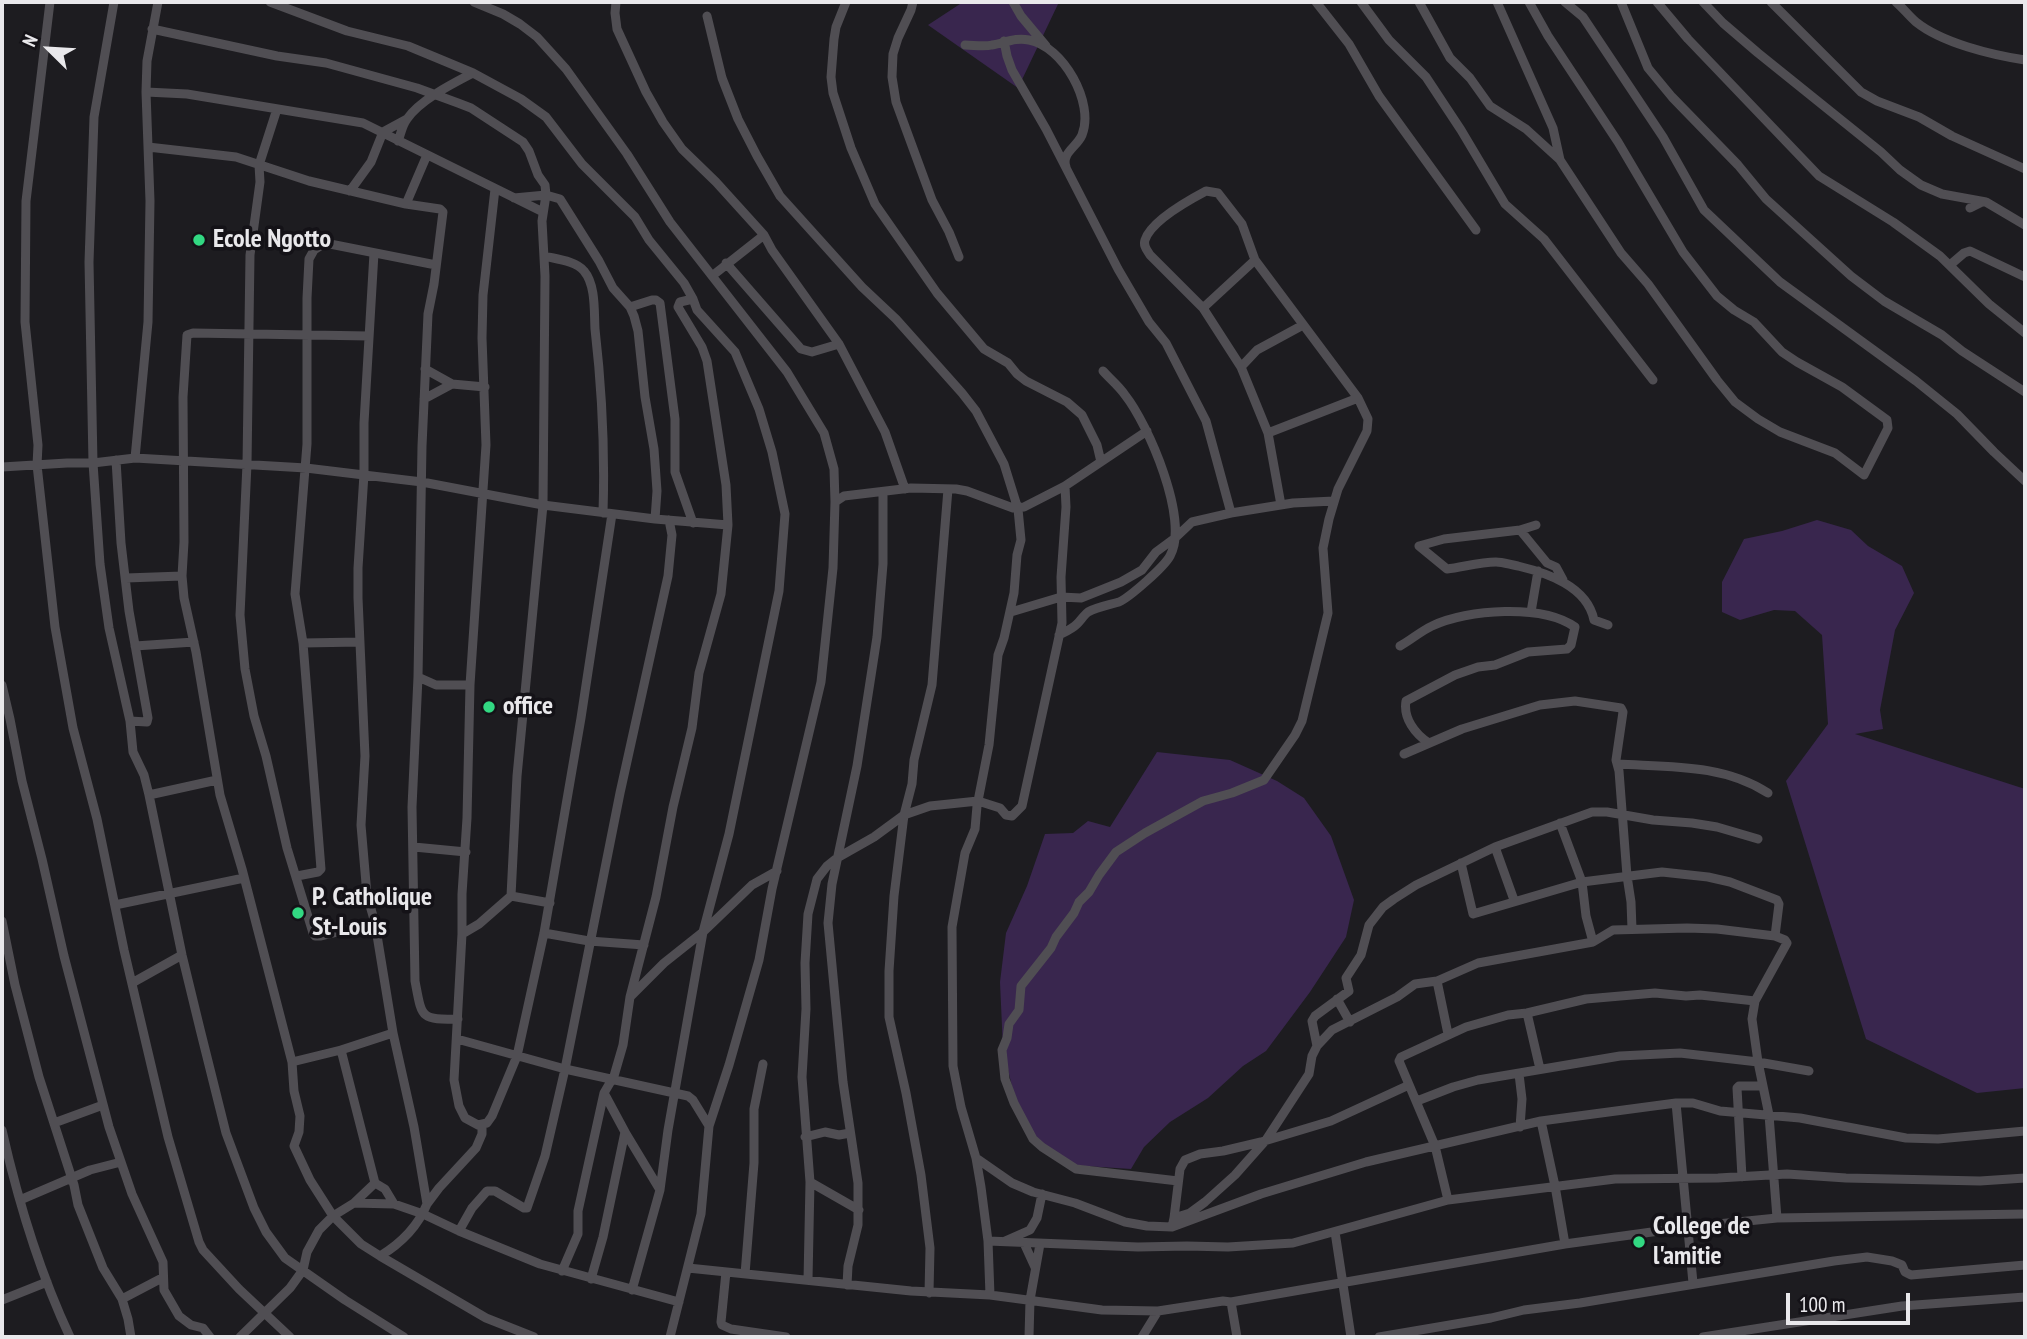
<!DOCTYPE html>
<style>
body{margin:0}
#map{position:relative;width:2027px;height:1339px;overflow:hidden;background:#1d1c20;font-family:"PT Sans Narrow",sans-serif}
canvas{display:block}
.frame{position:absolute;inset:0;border:4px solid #e9e8eb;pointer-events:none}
.north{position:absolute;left:14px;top:14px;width:70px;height:70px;-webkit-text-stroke:5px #141217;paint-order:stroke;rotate:294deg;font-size:19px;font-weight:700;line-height:28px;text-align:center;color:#e9e8eb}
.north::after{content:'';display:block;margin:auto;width:24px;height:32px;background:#e9e8eb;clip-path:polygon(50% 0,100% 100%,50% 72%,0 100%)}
.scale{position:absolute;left:1786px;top:1293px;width:124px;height:32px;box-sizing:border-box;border:4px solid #e9e8eb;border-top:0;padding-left:9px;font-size:21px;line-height:24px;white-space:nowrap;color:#e9e8eb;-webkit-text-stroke:5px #141217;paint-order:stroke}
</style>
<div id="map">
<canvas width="2027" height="1339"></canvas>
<div class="frame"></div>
<div class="north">N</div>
<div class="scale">100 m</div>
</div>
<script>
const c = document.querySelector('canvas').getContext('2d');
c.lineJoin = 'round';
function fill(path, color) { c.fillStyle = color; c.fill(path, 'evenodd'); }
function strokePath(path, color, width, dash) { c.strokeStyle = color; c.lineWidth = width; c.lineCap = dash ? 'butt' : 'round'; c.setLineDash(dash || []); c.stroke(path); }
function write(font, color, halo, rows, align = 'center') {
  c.font = font + ' "PT Sans Narrow",sans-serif'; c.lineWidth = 7; c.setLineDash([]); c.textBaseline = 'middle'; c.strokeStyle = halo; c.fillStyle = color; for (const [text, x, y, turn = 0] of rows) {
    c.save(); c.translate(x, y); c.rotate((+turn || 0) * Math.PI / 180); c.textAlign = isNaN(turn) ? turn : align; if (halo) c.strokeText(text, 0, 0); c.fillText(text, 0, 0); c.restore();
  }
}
fill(new Path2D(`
 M963 2H1059L1018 88 928 25Z
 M1817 520 1851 530 1868 546 1902 566 1914 593 1895 630 1880 710 1883 729 1855 734 2025 789V1088L1977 1093 1866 1039 1786 781 1828 724 1822 635 1795 611 1774 610 1740 620 1722 612V582L1744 539 1782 531Z
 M1157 752 1230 760 1277 781 1304 798 1331 836 1354 900 1346 937 1310 992 1266 1051 1243 1066 1208 1098 1170 1122 1144 1147 1131 1169 1070 1165 1027 1131 1017 1107 1003 1049 1000 982 1006 933 1027 886 1045 834 1073 833 1088 821 1110 827Z`), '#39264e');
strokePath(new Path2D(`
 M50 2 26 201 25 322 38 445 37 465 55 627 73 728 97 819 124 950 168 1137 199 1242 203 1250 239 1289 290 1337
 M114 2 94 117 89 262 93 463 100 564 109 628 130 721 133 752 144 775 149 795 182 955 200 1029 226 1133 254 1208 266 1232 285 1258 345 1300 404 1337
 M270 2 347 31 408 46 437 58 473 73 521 99 546 117 582 164 635 217 649 240 684 283 693 299 697 310 735 352 759 409 772 452 785 514 779 591 729 834 703 932 668 1130 660 1190 632 1290
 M474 2 503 14 520 24 537 37 566 69 627 154 670 222 787 372 824 433 834 469 835 502
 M616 2 615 13 617 29 646 92 663 122 682 149 716 182 764 235 772 250 839 344 885 432 905 489
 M846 2 836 27 834 39 831 77 833 93 851 148 875 204 937 293 984 349 1008 363 1017 374 1026 381 1067 402 1082 415 1097 445 1101 462
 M913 2 911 10 898 38 893 54 892 77 896 102 932 200 949 232 959 257
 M1013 2 1021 16 1046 46
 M1316 2 1349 44 1379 96 1476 230
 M1361 2 1389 40 1426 77 1461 130 1505 204 1544 239 1653 380
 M1419 2 1450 58 1470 78 1490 106 1526 129 1559 159
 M1497 2 1553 128 1560 160 1621 253 1648 284 1717 380 1735 402 1758 419 1780 432 1835 453 1864 475 1888 428 1887 420 1842 387 1797 362 1782 352 1754 322 1734 310 1717 296 1683 252 1618 142 1548 36 1529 2
 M1565 2 1583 17 1663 137 1704 210 1780 282 1916 381 1957 414 1994 452 2025 481
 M1621 2 1648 68 1672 97 1738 165 1766 199 1851 276 1884 301 1942 335 1962 351 2025 392
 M1657 2 1688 39 1819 176 1893 222 1940 256 1989 304 2025 333
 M1703 2 1723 23 1758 53 1881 152 1900 170 1921 185 1942 194 1986 202
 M1771 2 1861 92 1877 101 1919 117 1952 136 2025 169
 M1896 2C1903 8 1909 16 1916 22 1942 43 1992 55 2025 60
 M707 16 722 78 738 119 757 156 780 196 862 287 896 319 962 393 976 411 1004 464 1018 509 1021 540 1017 555 1014 593 1004 638 998 655 989 745 977 806 975 829 965 853 952 927 953 1066 961 1107 976 1158 981 1187 988 1241 990 1295
 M152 29 277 56 326 63 417 88 458 103 471 108 523 142 529 151 538 175 545 185 546 195 542 221 545 276 543 505 517 776 511 896 479 924 462 934
 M1004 41 1007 56 1012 70 1046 129 1118 269 1149 322 1166 343 1206 421 1231 513
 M965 45C973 45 984 47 992 45 1005 43 1015 37 1029 40 1063 46 1095 103 1082 135 1077 147 1061 153 1066 167
 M146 92 187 94 363 123 543 212
 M277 109 259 165 260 182 250 255 247 464 240 615 245 669 254 716 266 756 287 848 313 933 315 936H320L375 923 393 1033 414 1127 427 1204C418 1226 400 1244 380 1256
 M398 141C401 134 402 125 407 119 420 100 452 84 473 73
 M148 147 236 157 309 181 406 204 440 209 443 212 434 284 428 314 422 446 418 677 412 807 415 981C422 1018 420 1020 458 1019
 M495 189 483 295 482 338 486 445 470 685 467 818 462 894V934L454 1080 459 1106 465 1118 478 1125 487 1123 492 1116 517 1056 544 933 581 718 612 514
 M350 191 371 162 383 132 407 119
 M514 198 546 195 560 199 599 261 613 288 630 307 634 316 638 331 645 397 654 449 657 491 655 519
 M406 204 427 155
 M1970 208 1982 202H1986L2025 225
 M374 253 364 423V474L358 568V598L365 756 361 825 367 895 375 923
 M544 256C556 259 576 261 584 271 596 285 594 312 595 329 602 390 605 451 603 513
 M726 263 801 349 812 352 839 344
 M1950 265 1964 253 1970 251 2025 277
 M712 276 764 235
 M630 307 652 300H656L660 303 675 419V472L693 523
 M1203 308 1255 260
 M369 336 193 333 187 335 183 397 184 542 182 576 184 598 196 652 220 795 242 869 292 1062 294 1091 300 1116 299 1132 294 1146 310 1180 333 1216 361 1244 380 1256 486 1318 534 1337
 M1241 367 1257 350 1303 325
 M425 369 452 384 485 387
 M424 399 452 384
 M1268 433 1358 398
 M135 458 148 322 150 201 146 92 147 61 158 2
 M116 460 121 543 129 611 148 718 147 722 130 721
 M2 467 67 463H93L135 458 306 468 422 482 543 505 655 519 728 525
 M1520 530 1547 563 1556 567 1563 580
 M1419 546 1447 569C1463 567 1480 562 1496 562 1503 562 1511 565 1518 566 1547 573 1587 586 1594 620L1608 625
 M1419 546 1444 539 1520 530 1536 525
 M126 578 182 576
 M1011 612 1061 597 1081 598 1121 582 1142 570 1156 552 1175 538 1192 522 1231 513 1293 503 1334 501
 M1531 612 1538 571
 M1059 635C1065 632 1072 629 1077 624 1081 620 1084 615 1088 612 1097 607 1109 605 1119 602 1130 597 1164 567 1170 556 1190 520 1148 424 1125 395 1119 386 1110 379 1103 371
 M303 643 360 642
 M135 646 194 642
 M1400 646C1411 640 1421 631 1432 626 1467 609 1543 604 1575 627L1571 645 1567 649 1528 652 1495 665 1478 667 1455 675 1406 701C1403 718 1415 734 1429 743
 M418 677 436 685H470
 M2 685 10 719 22 781 42 859 64 956 109 1127 132 1194 163 1262 164 1290 179 1316 191 1325 203 1328 210 1337
 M1404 754 1462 729 1540 705 1575 701 1621 708 1623 712 1616 760 1619 771 1627 876 1631 902 1632 929
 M1618 764C1669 767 1724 764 1768 793
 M149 795 217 780
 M1560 823 1582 882 1586 916 1593 942
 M414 847 466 852
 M1495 847 1514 900
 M1461 863 1473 914 1582 882 1662 872 1708 877 1730 882 1777 900 1779 904 1775 936
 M297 876 318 872 321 869 303 643 295 594 307 444V298L309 259 314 250 325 243 436 265
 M511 896 550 903
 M115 905 244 878
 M2 921 15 985 39 1077 74 1185 78 1205 103 1268 122 1299 128 1319 131 1337
 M544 933 589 941 644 945
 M1437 981 1448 1034
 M132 983 182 955
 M631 996 664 963 703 932 752 885 777 871
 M1337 999 1350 1022
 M1527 1013 1540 1069
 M393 1033 341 1050 375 1183 385 1189 394 1204
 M457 1039 565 1069 688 1096 693 1100 709 1126
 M1317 1046 1332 1030 1397 997 1415 984 1437 981 1478 963 1593 942 1613 930 1687 928 1717 929 1775 936 1785 940 1787 943 1755 1001 1752 1019 1758 1062 1769 1115 1777 1218
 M292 1062 341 1050
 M1519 1074 1522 1099 1520 1127
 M1417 1101 1453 1087 1478 1080 1620 1056 1680 1053 1758 1062 1809 1071
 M1676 1103 1693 1283
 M1541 1121 1555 1186 1565 1244
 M54 1123 103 1105
 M2 1130C18 1201 39 1271 70 1337
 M625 1132 660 1190
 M805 1137 825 1132 839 1135 850 1133
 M976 1158 1012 1183 1033 1192 1075 1203 1125 1222 1147 1226 1172 1227 1261 1194 1366 1162 1541 1121 1676 1103H1693L1720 1111 1800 1118 1906 1138 1938 1139 2025 1131
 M1742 1177 1737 1088 1739 1086H1762
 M1178 1181 1076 1169 1042 1147 1033 1139 1014 1103 1005 1079 1002 1050 1007 1038 1009 1024 1019 1010 1021 986 1051 948 1056 937 1074 913 1079 902 1089 892 1099 875 1116 852 1145 833 1203 801 1232 793 1264 780 1295 735 1302 721 1328 613 1323 548 1329 519 1338 489 1367 431 1368 419 1358 398 1255 260 1242 224 1218 193 1206 191C1189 200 1151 221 1145 240 1143 246 1147 250 1150 255L1203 308 1241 367 1268 433 1281 505
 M810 1182 859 1210
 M20 1200 90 1170 121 1162
 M1448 1200 1435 1146 1399 1061 1401 1057 1466 1027 1508 1015 1527 1013 1586 999 1655 993 1686 996 1700 995 1755 1001
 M354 1203 394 1204 423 1214 459 1231 472 1208 487 1191H495L524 1208H527L545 1156 565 1069 620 793 668 576 672 535 669 520
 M427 1204 439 1188 476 1148 482 1134V1125
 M1174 1218 1180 1169 1185 1160 1200 1154 1223 1151 1261 1142 1331 1121 1409 1085
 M1172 1227 1174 1218 1190 1213 1205 1202 1235 1175 1266 1140 1309 1074 1312 1056 1317 1046 1312 1021 1315 1016 1349 991 1346 978 1361 955 1369 925 1383 907 1394 899 1416 885 1495 847 1592 812H1607L1653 820 1692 823 1717 827 1758 839
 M459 1231 540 1264 679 1302
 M1335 1232 1351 1337
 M988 1241 1138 1247 1187 1246 1228 1247 1293 1243 1448 1200 1615 1179 1718 1178 1787 1174 1846 1178 1980 1181 2025 1178
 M1005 1241 1030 1230 1037 1218 1042 1194
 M1024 1243 1035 1267
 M688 1268 911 1291 990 1295 1102 1310 1158 1311 1223 1301 1231 1302 1565 1244 1688 1227 1777 1218 2025 1214
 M562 1271 578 1234V1211L604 1093
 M726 1272 721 1322 722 1325 731 1329 786 1337
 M745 1274 754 1163V1109L763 1064
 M591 1279 603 1237 625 1132 604 1093 614 1076 623 1045 630 997 656 897 673 807 692 728 699 673 721 594 728 525 726 485 707 361 702 347 678 307 680 302 693 299
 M808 1280 810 1182 802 1077 806 1009 805 963 808 914 817 879 827 866 837 858 874 837 904 815 930 806 978 801 1000 808 1006 815 1012 816 1022 806 1062 623 1061 577 1066 507 1065 486
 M847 1285 848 1266 858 1225V1183L843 1082 828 923 832 884 857 766 877 637 883 564V492
 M929 1293 930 1248 921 1175 906 1093 889 1017V971L894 896 904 815 912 784 914 760 932 685 948 489
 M122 1299 162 1278
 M2 1300 47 1282
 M1231 1302 1237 1337
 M240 1337 290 1288 303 1270 307 1252 319 1230 333 1216 354 1203 375 1183
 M670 1337 701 1214 709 1126 729 1065 759 960 772 889 821 682 833 568 835 502 844 496 911 488 956 489 967 491 1013 508 1024 507 1065 486 1147 431
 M1029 1337 1030 1300 1040 1244
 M1142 1337 1158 1311
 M1379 1337 1491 1318 1524 1310 1580 1303 1834 1261 1867 1257 1892 1261 1902 1265 1905 1272 1911 1275 2025 1265
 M1703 1337 1902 1306 2025 1297`), '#504e53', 9);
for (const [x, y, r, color] of [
 [199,240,7,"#32d882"],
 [489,707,7,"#32d882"],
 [298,913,7,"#32d882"],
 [1639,1242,7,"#32d882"]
]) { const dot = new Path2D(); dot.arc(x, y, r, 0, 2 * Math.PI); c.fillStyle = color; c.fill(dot); strokePath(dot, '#141217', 2.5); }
write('bold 26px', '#e9e8eb', '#141217', [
 ["Ecole Ngotto",213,240],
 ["office",503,707],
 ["P. Catholique",312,898],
 ["St-Louis",312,928],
 ["College de",1653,1227],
 ["l'amitie",1653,1257]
], 'left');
</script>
